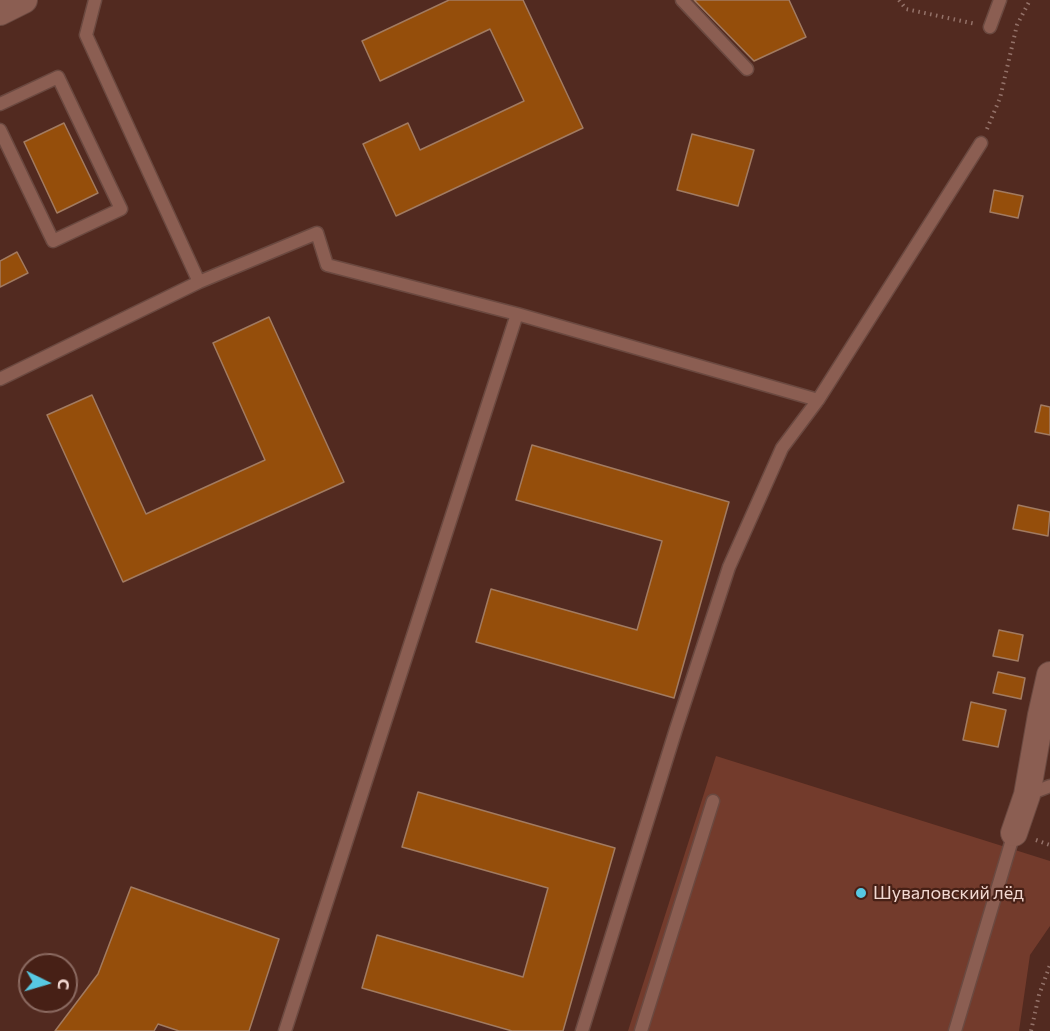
<!DOCTYPE html>
<meta charset="utf-8">
<style>
body{margin:0}
#map{position:relative;width:1050px;height:1031px;overflow:hidden;background:#522a20;font-family:Commissioner,sans-serif}
canvas{display:block}
.north{position:absolute;left:18px;top:953px;width:60px;height:60px;box-sizing:border-box;background:#472016;border:2px solid #8b6a61;border-radius:50%;rotate:95deg;font-size:16px;font-weight:700;line-height:24px;text-align:center;color:#f2d8d1}
.north::after{content:'';display:block;margin:auto;width:21px;height:27px;background:#57c9e3;clip-path:polygon(50% 0,100% 100%,50% 72%,0 100%)}
</style>
<div id="map">
<canvas width="1050" height="1031"></canvas>
<div class="north">С</div>
</div>
<script>
const c = document.querySelector('canvas').getContext('2d');
c.lineJoin = 'round';
function fill(path, color) { c.fillStyle = color; c.fill(path, 'evenodd'); }
function strokePath(path, color, width, dash) { c.strokeStyle = color; c.lineWidth = width; c.lineCap = dash ? 'butt' : 'round'; c.setLineDash(dash || []); c.stroke(path); }
function write(font, color, halo, rows, align = 'center') {
  c.font = font + ' Commissioner,sans-serif'; c.lineWidth = 4.5; c.setLineDash([]); c.textBaseline = 'middle'; c.strokeStyle = halo; c.fillStyle = color; for (const [text, x, y, turn = 0] of rows) {
    c.save(); c.translate(x, y); c.rotate((+turn || 0) * Math.PI / 180); c.textAlign = isNaN(turn) ? turn : align; if (halo) c.strokeText(text, 0, 0); c.fillText(text, 0, 0); c.restore();
  }
}
fill(new Path2D(`
 M716 756 1050 861V926L1030 955 1019 1031H628Z`), '#733b2c');
const building = new Path2D(`
 M449 0H523L583 128 396 216 363 144 408 123 420 150 524 101 490 29 380 81 362 41Z
 M694 0H789L806 37 754 61Z
 M64 123 98 193 57 213 24 142Z
 M692 134 754 150 738 206 677 190Z
 M994 190 1023 196 1018 218 990 212Z
 M17 252 28 273 0 287V261Z
 M269 317 344 482 123 582 47 415 92 395 146 514 265 460 213 343Z
 M1041 405 1050 407V435L1035 432Z
 M532 445 729 502 674 698 476 642 491 589 637 630 662 541 516 500Z
 M1018 505 1050 512 1048 536 1013 529Z
 M999 630 1023 635 1018 661 993 656Z
 M998 672 1025 678 1021 699 993 693Z
 M971 702 1006 710 998 747 963 740Z
 M418 792 615 848 563 1031H512L362 988 377 935 523 977 548 888 402 847Z
 M131 887 279 939 249 1031H179L158 1024 154 1031H55L98 974Z`);
fill(building, '#954e0b');
strokePath(building, '#a27b61', 1.5);
const service = new Path2D(`
 M95 0 86 35 199 282
 M682 0 747 69
 M990 27 1000 0
 M0 104 58 77 121 209 53 241 0 130
 M0 379 199 282 317 233 327 265 517 314 818 400
 M1027 795 1050 786
 M285 1031 517 314
 M582 1031 676 729 729 567 782 448 818 400 981 143
 M641 1031 713 801
 M955 1031 1014 833`);
const minor = new Path2D(`
 M0 12 24 0
 M1014 833 1027 795 1041 715 1050 675`);
strokePath(service, '#6b4940', 15);
strokePath(minor, '#6b4940', 28);
strokePath(new Path2D(`
 M899 0 906 9 976 24
 M987 129 1000 98 1017 25 1030 0
 M1036 840 1050 845
 M1031 1031 1039 995 1050 965`), '#947269', 4, [1.5, 4.5]);
strokePath(service, '#8b5e52', 12);
strokePath(minor, '#8b5e52', 26);
for (const [x, y, r, color] of [
 [861,893,6,"#57c9e3"]
]) { const dot = new Path2D(); dot.arc(x, y, r, 0, 2 * Math.PI); c.fillStyle = color; c.fill(dot); strokePath(dot, '#472016', 2); }
write('18px', '#f2d8d1', '#472016', [
 ["Шуваловский лёд",873,893]
], 'left');
</script>
